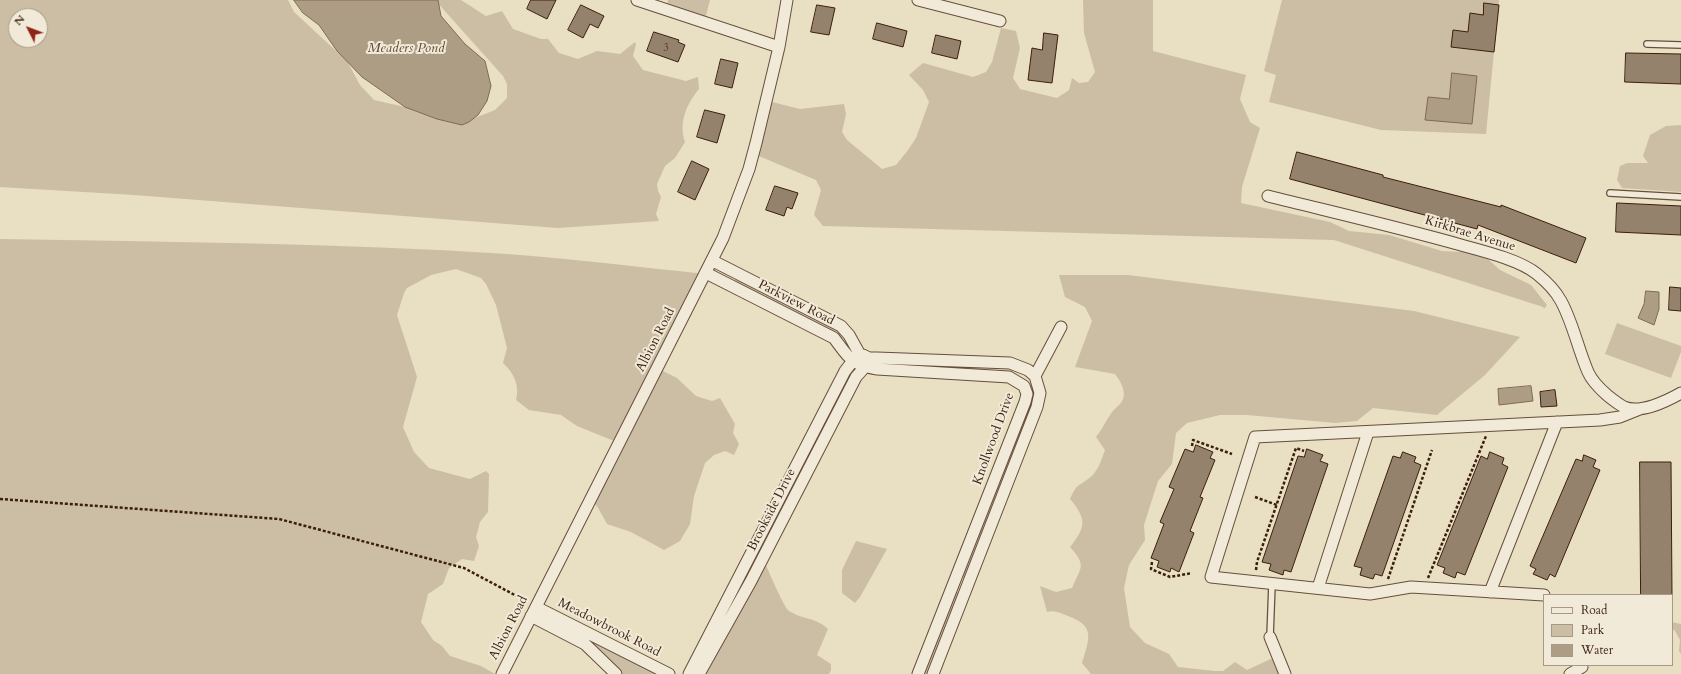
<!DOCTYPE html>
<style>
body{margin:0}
#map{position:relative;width:1681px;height:674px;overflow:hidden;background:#e9dfc3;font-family:Cardo,serif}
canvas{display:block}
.legend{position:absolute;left:1543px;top:594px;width:130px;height:72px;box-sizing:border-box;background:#f1ead8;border:1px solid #a89887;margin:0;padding:5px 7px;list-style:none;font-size:12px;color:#3b1e0e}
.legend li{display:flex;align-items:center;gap:8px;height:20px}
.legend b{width:20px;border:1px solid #a89887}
.north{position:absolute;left:8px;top:8px;width:40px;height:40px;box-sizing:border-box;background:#f1ead8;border:1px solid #a89887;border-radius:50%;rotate:312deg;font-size:11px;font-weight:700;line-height:16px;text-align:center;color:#3b1e0e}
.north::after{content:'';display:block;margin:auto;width:14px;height:18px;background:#8f2418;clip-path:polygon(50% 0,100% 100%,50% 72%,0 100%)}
</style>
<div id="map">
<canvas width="1681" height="674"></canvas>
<ul class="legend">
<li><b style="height:5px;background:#f1ead8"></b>Road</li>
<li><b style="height:11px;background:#cbbea4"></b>Park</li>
<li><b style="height:11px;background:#ae9d85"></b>Water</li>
</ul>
<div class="north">N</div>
</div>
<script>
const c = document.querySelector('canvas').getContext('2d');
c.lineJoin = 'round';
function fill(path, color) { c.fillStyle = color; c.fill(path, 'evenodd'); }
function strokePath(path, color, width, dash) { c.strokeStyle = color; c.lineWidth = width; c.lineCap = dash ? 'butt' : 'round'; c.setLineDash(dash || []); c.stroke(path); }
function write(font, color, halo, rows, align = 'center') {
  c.font = font + ' Cardo,serif'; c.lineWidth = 4; c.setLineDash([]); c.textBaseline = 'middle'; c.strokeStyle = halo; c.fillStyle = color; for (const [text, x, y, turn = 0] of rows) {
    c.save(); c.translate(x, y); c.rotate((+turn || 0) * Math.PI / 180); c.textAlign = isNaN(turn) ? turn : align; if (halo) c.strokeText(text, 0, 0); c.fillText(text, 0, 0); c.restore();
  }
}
fill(new Path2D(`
 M0 0H288L294 12 347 61 360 85 374 100 467 121 495 110 507 98V84L503 76 435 0H461L486 16 502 11 513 29 541 39H548L559 53 578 59 597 51 620 54 635 42 636 44 633 56 643 70 686 81 698 77 699 89C687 104 678 122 685 142L675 158 665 166 657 184 658 191 661 197 656 214 659 221 558 228 134 195 0 187ZM16 16H40V40H16Z
 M668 0H710L704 23 665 12Z
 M1083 0H1153V51L1246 75 1240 99 1250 122 1260 128 1242 187 1241 203 1330 222 1349 231 1389 235 1442 251 1481 253 1500 270 1531 285 1547 305 1544 309 1543 307 1334 240 823 226 814 215 821 190 816 180 754 154 768 101 800 109 844 104 846 114 842 132 847 140 882 169 896 165 908 150 916 138 929 102 923 90 909 75 923 63 973 77 986 72 992 62 1001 28 1016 31 1020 48 1013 78 1020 89 1057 98 1069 90 1072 78 1079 83 1088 82 1095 72 1084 33Z
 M1282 0H1499L1486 134 1381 130 1269 102 1276 75 1264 71Z
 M1681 125V192L1622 188 1617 180 1620 166 1627 163H1648L1643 156 1650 135 1666 126Z
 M0 239C169 242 339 243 507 254 574 259 640 267 705 274L659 369 677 378 696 396 712 401 720 398 735 424 733 433 739 444 734 455 725 451 714 455 705 463 694 496 690 524 680 541 664 550 631 532 607 524 597 506 593 503 619 443 577 426 561 415 529 410 516 400C520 386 514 373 503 363L507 348 496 305 486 284 481 278 456 269 431 275 407 288 404 293 397 315 417 377 403 427 414 452 429 468 470 479 486 471 489 474 488 512 480 522 476 537 479 546 474 561 462 559 449 568 443 584 428 594 421 622 433 640 442 646 450 656 481 666 495 674H0Z
 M738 274 841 326 834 338 732 286Z
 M1059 275H1128L1414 311 1520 337 1485 375 1437 415 1373 408 1357 421 1335 423 1247 415H1220L1187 423 1176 433 1172 464 1158 481 1144 525 1145 540 1129 565 1124 588 1130 627 1145 643 1169 654 1178 667 1215 671H1223L1235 662 1247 670 1275 657 1284 674H1091L1082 663C1089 639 1096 626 1068 616 1060 613 1055 610 1047 612L1040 586 1056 592 1072 588C1081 567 1087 566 1070 547 1086 527 1087 519 1070 499 1077 484 1076 488 1088 479 1098 472 1101 461 1105 450L1096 437C1102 430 1105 422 1110 415 1113 410 1117 407 1121 403 1128 393 1121 382 1115 374L1075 367 1092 321 1085 307 1065 297Z
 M1617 323 1681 346V352L1671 378 1605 354Z
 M1025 402 1037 407 969 580 957 575Z
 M785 488 796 494 763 559C767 567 784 608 789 611 803 620 816 617 828 629L817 655 831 664V670L829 674H689Z
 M856 541 887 549 860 597 855 603 842 593V570Z
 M951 590 964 595 933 674H918Z
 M1672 622 1681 624V654L1679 651 1680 640 1675 631 1672 629Z
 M569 623 669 674H616Z`), '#cbbea4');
const water = new Path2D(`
 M294 0H438L441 16 465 44 485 61 491 86 487 101 478 115 469 122 462 125 437 119 405 107 362 77 337 51 319 25 303 13Z
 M1452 73 1477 76 1472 124 1425 120 1428 97 1449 99Z
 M1646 291 1659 292V309L1654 325 1638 318 1644 304Z
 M1531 386 1533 401 1499 405 1498 389Z`);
fill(water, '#ae9d85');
strokePath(water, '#806a55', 1);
const building = new Path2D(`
 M531 0H556L547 19 527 9Z
 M1484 3 1499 5 1494 52 1451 47 1453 30 1468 32 1470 13 1483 15Z
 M581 5 604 16 598 28 590 24 583 38 568 30Z
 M817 5 835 8 829 35 811 32Z
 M877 23 907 31 903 47 873 39Z
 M654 32 679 40 678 42 685 45 678 62 647 51Z
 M1044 33 1058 35 1052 83 1028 80 1032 48 1042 50Z
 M936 35 961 41 957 59 932 53Z
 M1626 53 1681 54V84L1625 82Z
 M721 59 738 63 732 88 715 84Z
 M705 110 725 115 717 143 697 137Z
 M1297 152 1383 175V177L1501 207V205L1586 238 1576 263 1478 225 1477 229 1290 179Z
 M692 161 709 169 695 200 678 192Z
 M775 186 798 193 792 209 787 207 784 216 766 210Z
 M1617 203 1681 206V235L1616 232Z
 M1670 287 1681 288V311L1669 310Z
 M1555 390 1557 406 1541 407 1540 392Z
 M1196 445 1213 452 1210 458 1215 460 1200 497 1203 498 1190 531 1194 533 1179 572 1171 568 1170 572 1157 567 1159 561 1151 558 1164 524 1160 522 1174 489 1169 487 1185 449 1193 452Z
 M1307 449 1323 455 1320 461 1328 464 1291 572 1284 570 1283 575 1269 570 1271 564 1262 562 1298 456 1304 457Z
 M1403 452 1416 457 1414 462 1421 465 1382 576 1375 574 1373 579 1360 575 1362 568 1354 566 1393 456 1400 458Z
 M1490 452 1504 458 1502 464 1508 467 1465 575 1457 572 1455 578 1443 573 1445 568 1437 565 1481 456 1487 459Z
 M1584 455 1596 460 1593 467 1600 470 1555 577 1550 574 1547 580 1533 574 1536 569 1530 566 1576 459 1582 461Z
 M1640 462H1671L1672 595H1641Z`);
fill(building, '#95826c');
strokePath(building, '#3b1e0e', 1);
const lane = new Path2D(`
 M1647 44 1681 45
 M1610 193 1681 197
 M1270 637 1272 584`);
const street = new Path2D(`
 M637 0 779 47
 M918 0 1000 21
 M1268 196C1332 212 1397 227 1461 245 1483 251 1520 260 1537 274 1547 282 1555 290 1561 301 1573 323 1578 349 1588 372 1592 381 1599 388 1607 395 1612 399 1618 404 1624 407 1640 414 1667 401 1681 393
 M713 261 841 326 849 335 859 353
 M706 273 834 338C849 358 851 365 877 369L1009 377 1024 386 1027 394 1025 402 918 674
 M863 355 869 358H877L1010 363 1028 370 1035 376
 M1035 376 1061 327
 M1318 588 1368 432
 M1490 592 1557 422
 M1544 595 1411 587 1370 594 1211 577 1255 437 1600 420 1620 417 1640 409
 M536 607 669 674
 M531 616 585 644 616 674
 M1270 637 1285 674
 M502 674 723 238 749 169 756 143 779 47 787 0
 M689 674 845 371 859 353
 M699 674 751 581 856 377 865 367 869 358
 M933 674 1037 407 1040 393 1035 376
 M1570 674 1582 667`);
strokePath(lane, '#664e3b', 8);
strokePath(street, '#664e3b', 13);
strokePath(new Path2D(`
 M1192 446 1193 440 1232 454
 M1255 497 1277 505
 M0 499 279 519 464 568 526 601
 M1152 562 1151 569 1170 577 1192 573
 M1256 570 1257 562 1296 448 1304 451
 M1428 578 1486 436
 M1388 579 1432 450`), '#3b1e0e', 2.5, [3, 2]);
strokePath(lane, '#f1ead8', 5.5);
strokePath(street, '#f1ead8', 11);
write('11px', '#523726', null, [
 ["3",666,48]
]);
write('13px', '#3b1e0e', '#f1ead8', [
 ["Kirkbrae Avenue",1470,234,17],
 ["Parkview Road",796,303,27],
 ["Albion Road",656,340,-63],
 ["Knollwood Drive",994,439,-70],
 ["Brookside Drive",772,510,-63],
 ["Albion Road",509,628,-63],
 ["Meadowbrook Road",609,628,27]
]);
write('italic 14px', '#634a38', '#f1ead8', [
 ["Meaders Pond",406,49]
]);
</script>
